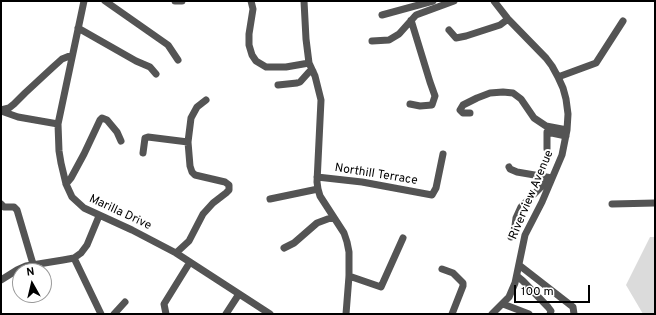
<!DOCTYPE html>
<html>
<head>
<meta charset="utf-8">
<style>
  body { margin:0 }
  #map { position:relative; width:656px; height:315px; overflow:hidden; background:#fff; font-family:Overpass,sans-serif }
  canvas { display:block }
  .frame { position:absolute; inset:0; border:2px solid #000; pointer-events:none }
  .north { position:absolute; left:12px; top:263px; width:40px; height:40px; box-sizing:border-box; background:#fff; border:1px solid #999; border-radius:50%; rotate:352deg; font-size:11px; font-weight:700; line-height:16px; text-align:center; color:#000 }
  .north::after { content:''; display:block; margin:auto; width:14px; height:18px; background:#000; clip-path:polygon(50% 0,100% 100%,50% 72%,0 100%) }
  .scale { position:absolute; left:514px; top:285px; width:76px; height:18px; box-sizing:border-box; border:2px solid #000; border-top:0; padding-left:5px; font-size:12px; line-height:14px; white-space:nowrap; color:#000; -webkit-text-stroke:3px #fff; paint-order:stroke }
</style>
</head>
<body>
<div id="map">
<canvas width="656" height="315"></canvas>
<div class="frame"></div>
<div class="north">N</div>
<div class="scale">100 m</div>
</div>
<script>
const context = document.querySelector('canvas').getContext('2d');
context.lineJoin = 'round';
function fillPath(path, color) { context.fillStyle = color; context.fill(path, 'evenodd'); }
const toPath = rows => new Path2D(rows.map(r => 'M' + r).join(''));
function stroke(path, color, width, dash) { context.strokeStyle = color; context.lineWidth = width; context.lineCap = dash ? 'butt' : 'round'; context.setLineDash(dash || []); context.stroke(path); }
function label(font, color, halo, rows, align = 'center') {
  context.font = font + ' Overpass,sans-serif'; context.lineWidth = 4; context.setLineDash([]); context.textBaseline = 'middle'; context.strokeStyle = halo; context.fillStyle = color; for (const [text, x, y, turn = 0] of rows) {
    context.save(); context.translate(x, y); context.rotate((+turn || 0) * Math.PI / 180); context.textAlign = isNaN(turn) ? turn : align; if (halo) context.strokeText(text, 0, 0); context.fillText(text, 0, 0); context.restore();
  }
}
const green = toPath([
  [650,237,655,237,655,314,643,314,626,285]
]);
const minor = toPath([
  [84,1,58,124,59,151,61,163,66,184,72,197,84,208,132,230,176,253,270,314],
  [105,1,168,45,178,60],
  [175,1,182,1],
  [251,1,253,9,249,34,249,45,252,55,256,61,266,67,286,67,309,63],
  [304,1,306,39,309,63,315,76,321,100,317,182,318,189,320,196,344,233,347,242,349,252,349,276,346,314],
  [382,15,433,1],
  [78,28,136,61,150,67,156,74],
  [449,30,456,38,466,36,500,25,508,19],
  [372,41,389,40,399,34,416,15,454,1],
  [558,77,596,63,623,21],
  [278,85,297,83,300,82,309,72,313,71],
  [410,104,420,106,432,105,435,96,430,82,411,20],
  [1,110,9,108,14,104,25,93,52,68,62,59,72,55],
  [1,111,18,117,58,124],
  [470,113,463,113,460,110,463,105,477,98,490,93,503,92,513,93,521,99,534,118,546,126,567,130],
  [188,142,191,118,197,107,206,100],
  [547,149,547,132,566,136],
  [143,153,145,138,148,137,188,142,190,166,192,172,195,175,225,182,229,185,229,190,226,193,213,203,203,214,189,241,176,253],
  [509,167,510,169,517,172,552,178],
  [317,177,362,182,432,195,436,188,443,154],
  [66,184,71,178,84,154,100,120,102,118,107,120,117,132,121,141],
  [270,199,318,189],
  [1,204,4,207,14,207,17,210,33,264],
  [612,204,655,203],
  [511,237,515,226,516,218,521,207,545,183,550,183],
  [284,248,294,243,317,223,333,217],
  [74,258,101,314],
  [519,265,573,307,574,314],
  [442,269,453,273,463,283,463,286,452,314],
  [349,276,381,287,403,238],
  [517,276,523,281,548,307,551,311,550,314],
  [1,280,17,270,26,266,63,260,74,258,81,253,87,245,99,216],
  [503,304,529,314],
  [114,314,125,302],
  [166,314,164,304,190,262],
  [226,314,239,294],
  [492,314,509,297,515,283,525,235,542,202,562,155,567,130,568,114,566,99,563,88,558,77,552,66,546,58,508,19,494,1]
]);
const streetNames = [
  ["Northill Terrace",376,175,9],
  ["Riverview Avenue",532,195,-67],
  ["Marilla Drive",120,213,25]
];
fillPath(green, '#dbdbdb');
stroke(minor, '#545454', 7);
label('12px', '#000', '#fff', streetNames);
</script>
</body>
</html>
